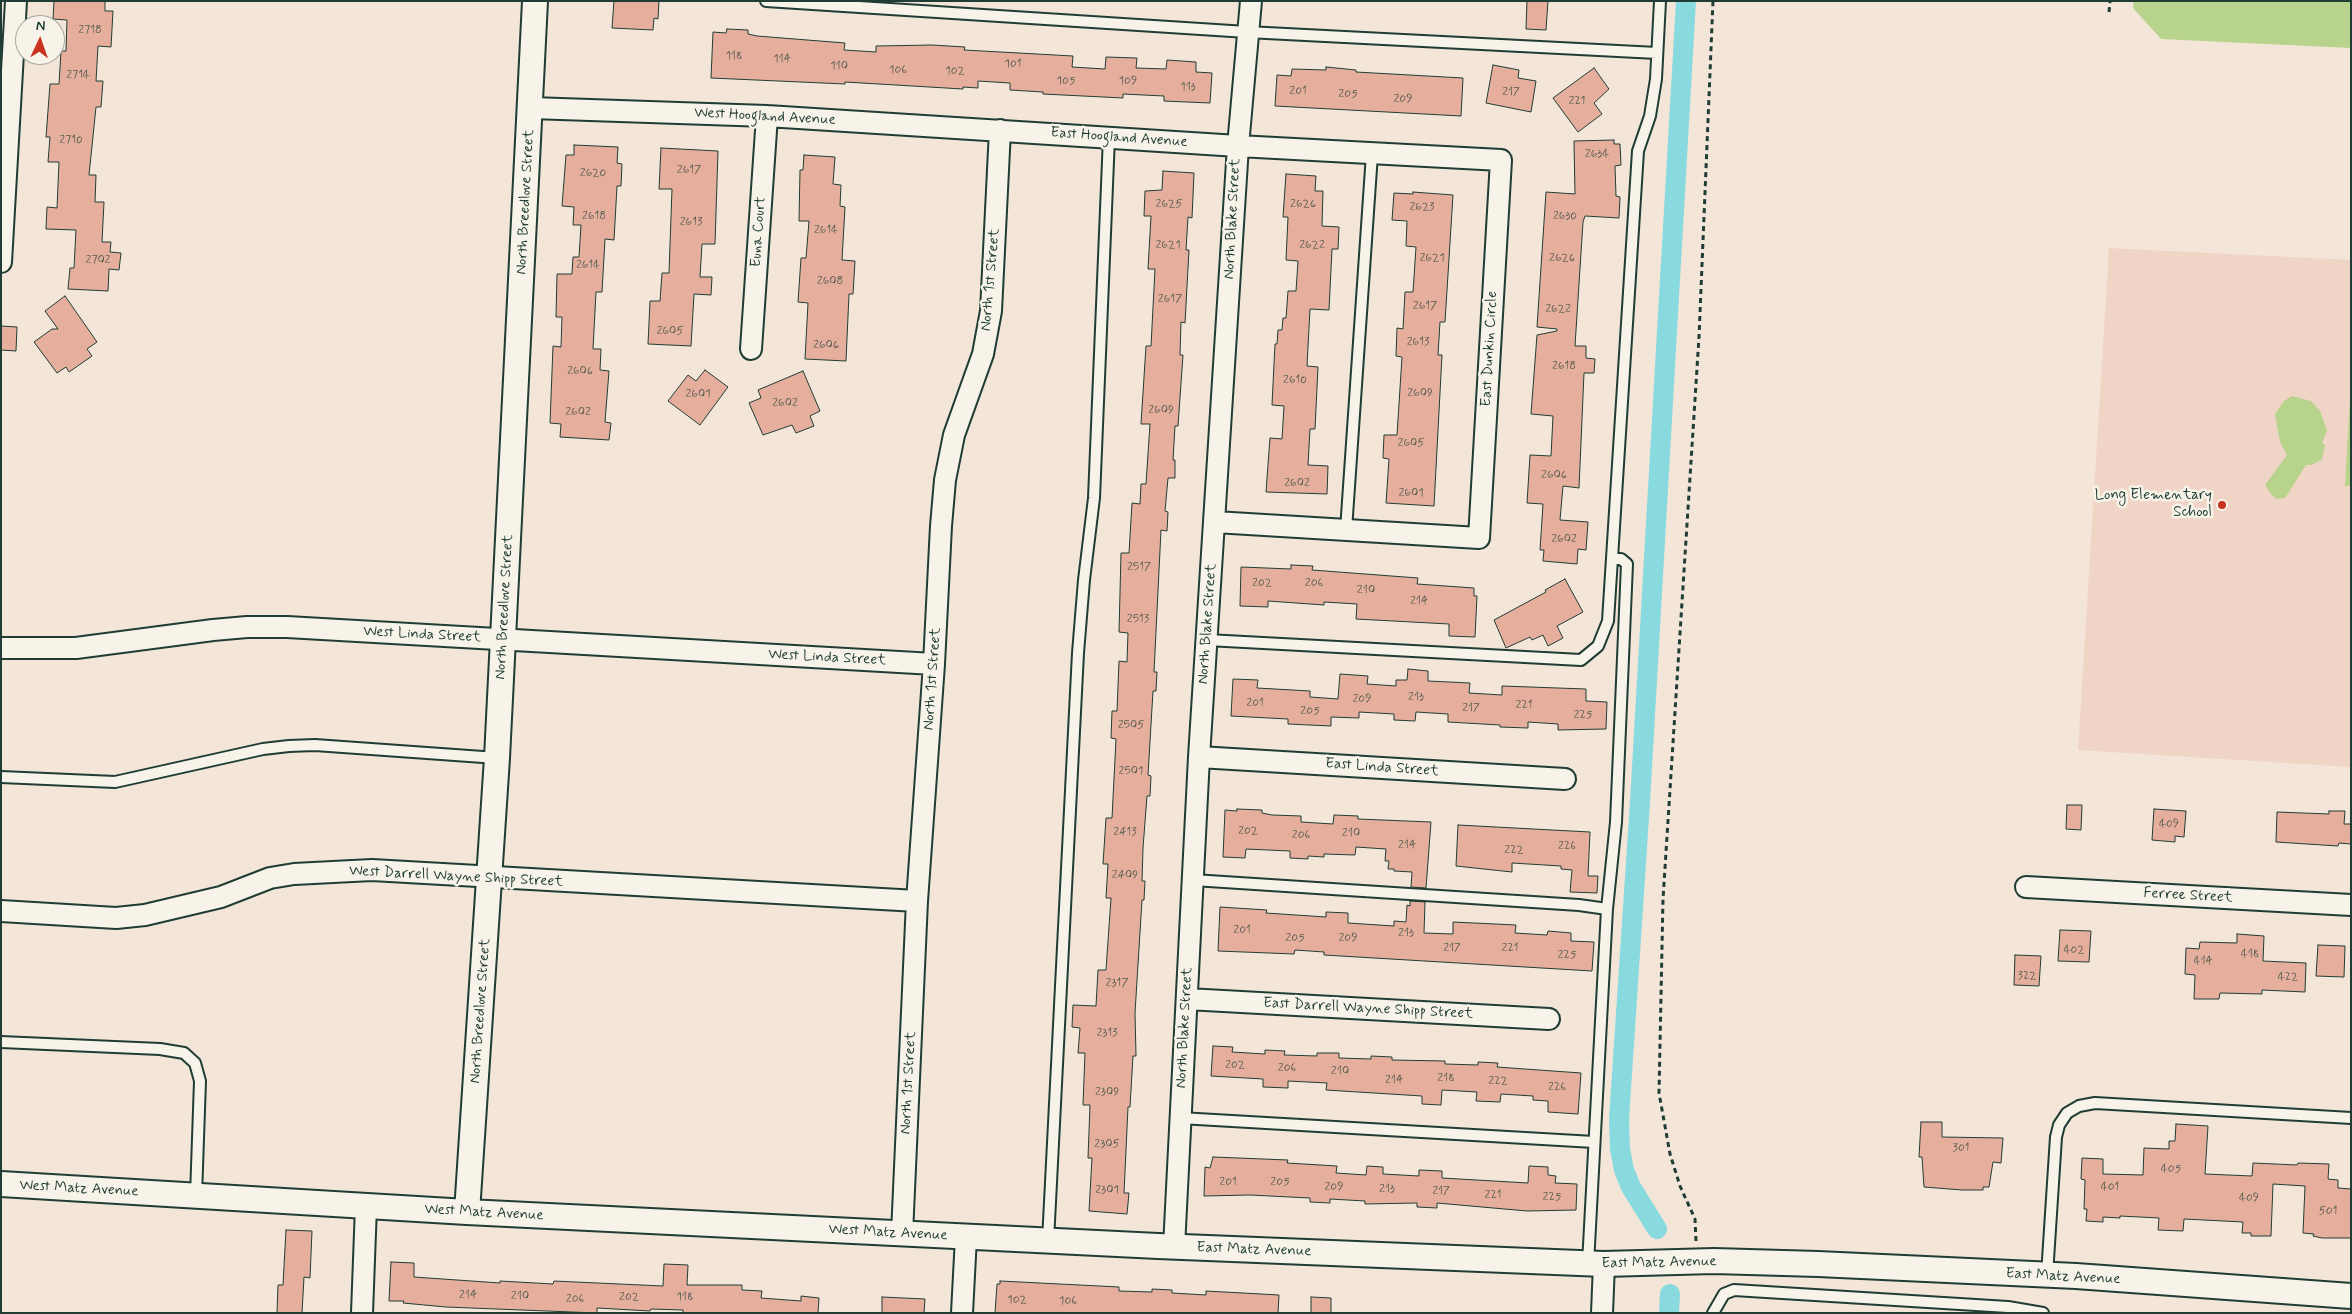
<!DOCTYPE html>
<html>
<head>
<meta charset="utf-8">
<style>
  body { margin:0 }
  #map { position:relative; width:2352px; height:1314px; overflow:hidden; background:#f4e5d9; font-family:Mynerve,sans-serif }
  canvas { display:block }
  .frame { position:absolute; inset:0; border:2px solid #1f3d34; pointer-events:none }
  .north { position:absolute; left:15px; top:15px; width:50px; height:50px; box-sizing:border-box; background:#f7f3e8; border:1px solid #a1aaa0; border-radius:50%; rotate:3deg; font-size:14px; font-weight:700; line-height:20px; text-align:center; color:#1f3d34 }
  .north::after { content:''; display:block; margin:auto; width:18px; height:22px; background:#c8321e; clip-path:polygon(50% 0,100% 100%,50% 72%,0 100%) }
</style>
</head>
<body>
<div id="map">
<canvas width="2352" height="1314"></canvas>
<div class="frame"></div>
<div class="north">N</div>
</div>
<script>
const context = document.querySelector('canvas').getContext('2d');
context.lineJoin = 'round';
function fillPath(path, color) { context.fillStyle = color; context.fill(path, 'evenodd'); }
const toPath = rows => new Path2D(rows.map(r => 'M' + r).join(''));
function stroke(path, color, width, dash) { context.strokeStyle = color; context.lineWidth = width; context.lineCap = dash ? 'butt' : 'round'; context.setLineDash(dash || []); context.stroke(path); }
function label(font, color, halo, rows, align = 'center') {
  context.font = font + ' Mynerve,sans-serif'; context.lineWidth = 5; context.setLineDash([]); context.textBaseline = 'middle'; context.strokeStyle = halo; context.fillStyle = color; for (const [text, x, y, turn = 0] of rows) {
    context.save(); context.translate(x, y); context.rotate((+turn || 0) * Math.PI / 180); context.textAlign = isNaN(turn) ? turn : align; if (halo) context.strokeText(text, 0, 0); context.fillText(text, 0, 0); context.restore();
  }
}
const built = toPath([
  [2109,248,2351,260,2351,767,2078,750]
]);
const green = toPath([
  [2134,1,2351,1,2351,48,2161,39,2133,8],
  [2292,396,2311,401,2320,411,2327,430,2322,443,2325,445,2322,459,2312,465,2306,465,2285,498,2277,499,2271,494,2265,485,2287,455,2280,442,2275,414,2284,401],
  [2350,398,2351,398,2351,486,2345,486]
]);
const canal = toPath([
  [1657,1229,1631,1187,1624,1170,1620,1149,1619,1119,1640,802,1686,1],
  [1669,1313,1670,1294]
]);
const building = toPath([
  [54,1,105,1,105,11,113,11,111,47,98,46,96,81,103,81,101,107,96,107,89,175,96,175,95,202,104,202,102,242,111,242,110,252,121,253,119,270,109,269,108,291,68,289,70,268,74,268,76,230,46,229,47,207,57,208,59,162,48,162,50,137,46,137,50,84,59,84,61,51,66,51,67,20,53,19,54,1],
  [614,1,659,1,658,19,654,18,653,30,612,28,614,1],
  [1527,1,1548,1,1546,30,1526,29,1527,1],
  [727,29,748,30,748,34,757,36,845,43,844,50,876,52,876,46,932,45,965,47,964,50,1073,56,1072,67,1105,69,1106,57,1137,58,1136,68,1166,69,1167,60,1196,62,1196,72,1212,73,1210,103,1164,101,1164,96,1123,94,1123,98,1043,94,1043,92,1010,90,1010,83,978,81,978,88,963,87,963,89,845,82,845,84,711,78,713,32,726,33,727,29],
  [1493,65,1519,70,1518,78,1536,81,1531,112,1486,103,1493,65],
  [1326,67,1356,70,1356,72,1463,78,1461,116,1275,106,1277,75,1291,76,1292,69,1326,70,1326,67],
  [1594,68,1609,89,1594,103,1602,114,1578,132,1553,98,1594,68],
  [1614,140,1614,144,1620,144,1621,165,1615,166,1616,196,1620,197,1619,218,1585,216,1583,222,1575,346,1586,346,1586,358,1595,359,1594,373,1584,373,1579,488,1563,486,1560,520,1588,522,1586,550,1578,549,1577,564,1543,561,1544,550,1540,550,1543,504,1527,503,1530,455,1551,456,1553,416,1531,414,1537,335,1557,331,1557,329,1537,327,1546,192,1575,194,1574,141,1614,140],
  [574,145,618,147,617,163,622,164,621,186,617,186,614,240,605,239,602,292,596,292,593,349,601,349,600,370,609,371,605,422,611,423,609,440,560,437,561,424,550,423,553,346,561,347,562,317,556,317,557,274,572,274,573,257,579,257,581,225,573,225,574,207,562,206,566,155,574,155,574,145],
  [661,148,718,151,715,244,702,244,700,277,712,277,711,295,694,294,691,346,648,344,650,301,660,301,662,273,669,273,672,189,659,189,661,148],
  [804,155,835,157,833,184,841,185,840,206,845,207,842,260,855,261,853,294,849,294,846,361,805,359,808,303,798,302,801,258,806,258,809,221,799,221,800,170,803,170,804,155],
  [1163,171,1194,173,1192,218,1188,217,1186,250,1189,250,1185,323,1181,322,1180,355,1183,355,1178,426,1175,426,1173,460,1175,460,1175,478,1168,478,1165,511,1168,512,1167,531,1161,530,1154,672,1157,672,1156,691,1153,691,1148,775,1151,776,1150,796,1147,796,1143,848,1142,881,1145,881,1144,900,1142,900,1135,1013,1136,1056,1133,1056,1130,1107,1128,1107,1124,1193,1129,1193,1127,1214,1089,1211,1092,1158,1088,1158,1090,1105,1083,1105,1085,1053,1078,1053,1080,1028,1072,1027,1073,1005,1096,1006,1098,970,1106,970,1111,898,1106,898,1108,864,1103,864,1106,818,1112,818,1116,739,1111,738,1112,711,1117,711,1119,661,1127,662,1128,633,1119,632,1121,553,1129,553,1132,503,1140,504,1141,484,1146,484,1150,424,1141,424,1146,346,1151,346,1155,269,1148,269,1151,216,1144,216,1145,191,1162,190,1163,171],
  [1286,174,1316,176,1315,191,1323,191,1322,226,1339,227,1338,249,1332,249,1329,310,1310,309,1307,366,1318,367,1315,429,1310,429,1308,465,1328,466,1327,494,1266,492,1270,438,1282,439,1284,406,1272,405,1275,344,1277,344,1278,330,1282,330,1283,318,1286,318,1288,291,1296,291,1298,261,1286,260,1288,217,1283,217,1286,174],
  [1413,192,1453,195,1445,322,1440,322,1438,355,1442,355,1434,506,1386,503,1389,459,1383,458,1384,435,1397,435,1402,357,1396,356,1397,328,1403,329,1405,292,1413,292,1416,247,1406,246,1407,221,1392,220,1394,193,1413,194,1413,192],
  [65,296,97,342,87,349,92,356,69,372,66,367,57,373,34,342,52,329,58,329,45,311,65,296],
  [1,326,17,327,16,351,1,350,1,326],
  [705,370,728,387,700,425,668,401,688,375,696,381,705,370],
  [803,371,820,411,810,416,814,426,796,433,792,425,763,435,749,403,761,398,758,390,803,371],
  [1291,565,1313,566,1312,570,1418,578,1417,584,1474,588,1474,596,1477,596,1475,637,1449,636,1449,624,1356,619,1357,604,1324,602,1324,605,1268,601,1268,607,1240,606,1241,567,1291,569,1291,565],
  [1565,579,1583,612,1557,626,1563,638,1548,646,1543,635,1532,640,1530,637,1506,648,1494,620,1546,592,1545,590,1565,579],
  [1408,669,1428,671,1428,681,1470,683,1469,693,1502,695,1502,686,1586,689,1586,701,1607,702,1606,729,1558,730,1558,724,1528,722,1528,728,1500,727,1500,725,1448,722,1448,714,1416,712,1415,721,1394,720,1394,714,1359,712,1359,718,1331,717,1331,726,1288,724,1288,719,1231,716,1233,679,1258,680,1257,688,1310,691,1310,697,1338,699,1340,674,1368,676,1367,684,1396,686,1396,680,1407,680,1408,669],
  [2067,805,2082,805,2081,830,2066,829,2067,805],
  [1237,809,1262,810,1262,813,1272,815,1301,816,1301,822,1333,824,1334,815,1358,816,1358,819,1431,822,1426,888,1411,887,1412,872,1394,871,1394,869,1388,869,1389,861,1385,861,1386,849,1356,847,1355,855,1324,854,1324,857,1308,856,1308,859,1290,858,1290,851,1246,849,1245,858,1223,857,1225,810,1237,811,1237,809],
  [2154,809,2186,811,2184,837,2175,836,2175,842,2152,840,2154,809],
  [2329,811,2345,811,2344,824,2351,824,2351,844,2339,843,2338,846,2276,842,2277,812,2329,814,2329,811],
  [1458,825,1590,832,1588,876,1598,876,1597,893,1570,892,1572,870,1561,869,1561,866,1512,863,1512,872,1456,866,1458,825],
  [1410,901,1425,902,1424,933,1453,934,1453,922,1516,925,1515,933,1547,935,1548,931,1571,933,1571,941,1594,942,1592,971,1324,955,1324,952,1295,950,1294,954,1218,951,1220,907,1267,910,1266,913,1326,917,1326,912,1348,913,1348,923,1394,926,1394,921,1406,922,1407,905,1410,906,1410,901],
  [2060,930,2091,931,2089,962,2058,961,2060,930],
  [2237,934,2264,936,2263,961,2306,963,2305,992,2262,990,2262,994,2220,993,2219,999,2194,999,2195,975,2185,974,2186,948,2199,949,2200,942,2237,943,2237,934],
  [2318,945,2345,946,2344,977,2316,976,2318,945],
  [2015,955,2041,956,2039,986,2014,985,2015,955],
  [1213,1046,1233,1047,1232,1052,1265,1054,1265,1050,1285,1051,1284,1055,1317,1056,1317,1053,1339,1053,1339,1058,1371,1059,1371,1056,1392,1057,1392,1060,1445,1061,1445,1064,1478,1065,1478,1062,1498,1063,1497,1067,1581,1073,1578,1114,1548,1112,1548,1101,1533,1100,1533,1096,1501,1094,1500,1102,1476,1101,1477,1092,1442,1090,1441,1105,1422,1104,1422,1096,1326,1090,1327,1083,1288,1081,1288,1088,1263,1087,1263,1079,1211,1076,1213,1046],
  [1921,1122,1942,1122,1942,1137,2003,1138,2001,1163,1993,1162,1989,1187,1983,1187,1983,1190,1962,1190,1924,1187,1922,1157,1919,1157,1921,1122],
  [2176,1124,2208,1126,2205,1174,2252,1176,2253,1163,2297,1165,2298,1163,2329,1164,2328,1179,2338,1180,2338,1188,2351,1189,2351,1238,2322,1238,2313,1236,2314,1234,2303,1233,2305,1186,2273,1184,2271,1236,2251,1236,2251,1233,2242,1233,2243,1222,2184,1219,2183,1231,2158,1230,2159,1218,2120,1216,2120,1218,2103,1217,2103,1222,2086,1221,2087,1209,2084,1209,2085,1180,2081,1179,2082,1158,2103,1159,2103,1174,2143,1175,2144,1148,2169,1149,2169,1141,2175,1141,2176,1124],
  [1213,1157,1288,1160,1287,1163,1337,1166,1336,1173,1366,1175,1367,1166,1383,1167,1383,1174,1419,1176,1419,1170,1442,1171,1442,1178,1528,1183,1529,1166,1548,1167,1548,1175,1556,1176,1555,1183,1577,1184,1576,1210,1527,1211,1437,1203,1437,1208,1417,1207,1417,1203,1365,1204,1365,1201,1330,1199,1330,1203,1310,1202,1310,1198,1250,1195,1204,1196,1205,1167,1210,1168,1213,1157],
  [286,1230,312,1231,310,1278,304,1277,302,1313,277,1313,278,1285,283,1285,286,1230],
  [391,1262,414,1263,414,1277,500,1283,500,1281,553,1284,554,1281,663,1286,664,1264,688,1265,687,1285,742,1285,742,1290,762,1291,761,1298,801,1301,801,1296,819,1298,818,1313,683,1313,683,1310,651,1309,650,1311,597,1308,597,1313,446,1307,403,1303,404,1301,389,1301,391,1262],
  [1000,1281,1119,1287,1119,1291,1152,1292,1152,1289,1172,1290,1172,1293,1206,1295,1206,1291,1279,1295,1278,1313,995,1313,997,1284,1000,1284,1000,1281],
  [882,1297,925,1299,924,1313,882,1313,882,1297],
  [1311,1297,1331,1298,1331,1313,1311,1313,1311,1297]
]);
const path = toPath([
  [2109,12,2110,1],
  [1696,1241,1695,1219,1680,1186,1670,1154,1659,1093,1663,899,1699,337,1713,1]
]);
const service = toPath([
  [766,1,1247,32,1657,53],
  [1346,530,1372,154],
  [1207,640,1581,660,1598,646,1608,621,1638,151,1650,116,1656,79,1660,1],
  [1,777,115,782,263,749,289,746,315,745,497,758],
  [1193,880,1579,905,1607,909],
  [1,1042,160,1049,184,1053,195,1063,200,1081,196,1196],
  [1180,1118,1594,1142],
  [1048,1241,1078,653,1084,580,1094,498,1109,137],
  [1588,1264,1607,909,1616,822,1627,564,1621,559,1612,559],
  [2047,1275,2056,1137,2059,1125,2067,1113,2079,1106,2095,1103,2351,1118],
  [1713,1313,1724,1294,1734,1290,2008,1307,2043,1313]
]);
const minor = toPath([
  [531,108,767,116,1238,146,1501,160,1479,538,1215,522],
  [1,262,16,1],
  [751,349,767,116],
  [1,648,76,648,213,630,247,627,287,627,934,664],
  [1199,757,1565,779],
  [2026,887,2351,905],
  [1,911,116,918,145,915,221,897,270,878,294,874,372,870,917,901],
  [1187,999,1549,1019],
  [902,1234,917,901,934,664,941,526,945,480,954,435,983,354,991,311,1000,130],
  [1174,1247,1199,757,1238,146,1251,1],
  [362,1313,366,1206],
  [962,1313,966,1237],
  [1602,1313,1604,1264]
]);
const tertiary = toPath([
  [1,1184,467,1212,1158,1246,1604,1264,1714,1261,1818,1264,2076,1276,2351,1296],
  [467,1212,497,758,535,1]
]);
const markers = [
  [2222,505,5,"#c8321e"]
];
const numberNames = [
  ["2718",90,30],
  ["118",734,56],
  ["114",782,59],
  ["101",1013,64],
  ["110",839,66],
  ["106",898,70],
  ["102",955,71],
  ["2714",78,75],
  ["105",1066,81],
  ["109",1128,81],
  ["113",1188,87],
  ["201",1298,91],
  ["217",1511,92],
  ["205",1348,94],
  ["209",1403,99],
  ["221",1577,101],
  ["2710",71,140],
  ["2634",1597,154],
  ["2617",689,170],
  ["2620",593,173],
  ["2625",1169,204],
  ["2626",1303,204],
  ["2623",1422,207],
  ["2618",594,216],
  ["2630",1565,216],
  ["2613",691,222],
  ["2614",826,230],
  ["2621",1168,245],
  ["2622",1312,245],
  ["2621",1432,258],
  ["2626",1562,258],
  ["2702",98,260],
  ["2614",588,265],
  ["2608",830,281],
  ["2617",1170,299],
  ["2617",1425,306],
  ["2622",1558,309],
  ["2605",670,331],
  ["2613",1418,342],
  ["2606",826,345],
  ["2618",1564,366],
  ["2606",580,371],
  ["2610",1295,380],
  ["2609",1420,393],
  ["2601",698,394],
  ["2602",785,403],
  ["2609",1161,410],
  ["2602",578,412],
  ["2605",1411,443],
  ["2606",1554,475],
  ["2602",1297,483],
  ["2601",1411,493],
  ["2602",1564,539],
  ["2517",1139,567],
  ["202",1262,583],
  ["206",1314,583],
  ["210",1366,590],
  ["214",1419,601],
  ["2513",1138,619],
  ["213",1416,697],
  ["209",1362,699],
  ["201",1255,703],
  ["221",1524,705],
  ["217",1471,708],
  ["205",1310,711],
  ["225",1583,715],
  ["2505",1131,725],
  ["2501",1131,771],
  ["409",2169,824],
  ["202",1248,831],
  ["2413",1125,832],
  ["210",1351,833],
  ["206",1301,835],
  ["214",1407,845],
  ["226",1567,846],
  ["222",1514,850],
  ["2409",1125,875],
  ["201",1242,930],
  ["213",1406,933],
  ["205",1295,938],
  ["209",1348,938],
  ["217",1452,948],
  ["221",1510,948],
  ["402",2074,950],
  ["418",2250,954],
  ["225",1567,955],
  ["414",2203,961],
  ["322",2027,976],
  ["422",2288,977],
  ["2317",1117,983],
  ["2313",1107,1033],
  ["202",1235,1065],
  ["206",1287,1068],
  ["210",1340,1071],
  ["218",1446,1078],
  ["214",1394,1080],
  ["222",1498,1081],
  ["226",1557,1087],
  ["2309",1107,1092],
  ["2305",1107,1144],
  ["301",1961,1148],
  ["405",2171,1169],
  ["201",1228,1182],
  ["205",1280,1182],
  ["209",1334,1187],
  ["401",2110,1187],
  ["213",1387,1189],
  ["2301",1107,1190],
  ["217",1441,1191],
  ["221",1493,1195],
  ["225",1552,1197],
  ["409",2249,1198],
  ["501",2328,1211],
  ["214",468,1295],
  ["210",520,1296],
  ["202",629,1297],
  ["118",685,1297],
  ["206",575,1299],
  ["102",1017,1300],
  ["106",1068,1301]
];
const streetNames = [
  ["West Hoogland Avenue",765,117,3],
  ["East Hoogland Avenue",1119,138,4],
  ["North Breedlove Street",526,202,-87],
  ["North Blake Street",1233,219,-87],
  ["Euna Court",759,232,-86],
  ["North 1st Street",991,280,-85],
  ["East Dunkin Circle",1490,349,-87],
  ["North Breedlove Street",505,607,-87],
  ["North Blake Street",1208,624,-86],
  ["West Linda Street",422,635,3],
  ["West Linda Street",827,658,3],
  ["North 1st Street",933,679,-86],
  ["East Linda Street",1382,768,4],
  ["West Darrell Wayne Shipp Street",456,877,3],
  ["Ferree Street",2188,896,3],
  ["East Darrell Wayne Shipp Street",1368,1009,3],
  ["North Breedlove Street",481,1011,-86],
  ["North Blake Street",1185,1028,-87],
  ["North 1st Street",909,1083,-87],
  ["West Matz Avenue",79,1189,3],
  ["West Matz Avenue",484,1213,3],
  ["West Matz Avenue",888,1233,3],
  ["East Matz Avenue",1254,1250,2],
  ["East Matz Avenue",1659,1263,-1],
  ["East Matz Avenue",2063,1277,3]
];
const poiNames = [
  ["Long Elementary",2212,496],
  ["School",2212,513]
];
fillPath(built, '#f0d5c7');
fillPath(green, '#b8d38b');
stroke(canal, '#88dadf', 20);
fillPath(building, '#e6af9d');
stroke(building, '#1f3d34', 1);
stroke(service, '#1f3d34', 14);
stroke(minor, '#1f3d34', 24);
stroke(tertiary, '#1f3d34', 28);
stroke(path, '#1f3d34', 3, [5, 4]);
stroke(service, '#f7f3e8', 10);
stroke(minor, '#f7f3e8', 20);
stroke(tertiary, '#f7f3e8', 24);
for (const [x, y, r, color] of markers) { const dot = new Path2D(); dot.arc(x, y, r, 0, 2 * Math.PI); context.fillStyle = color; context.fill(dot); stroke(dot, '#f7f3e8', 2); }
label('12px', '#515a4e', null, numberNames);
label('15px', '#1f3d34', '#f7f3e8', streetNames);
label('15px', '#1f3d34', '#f7f3e8', poiNames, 'right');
</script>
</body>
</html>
